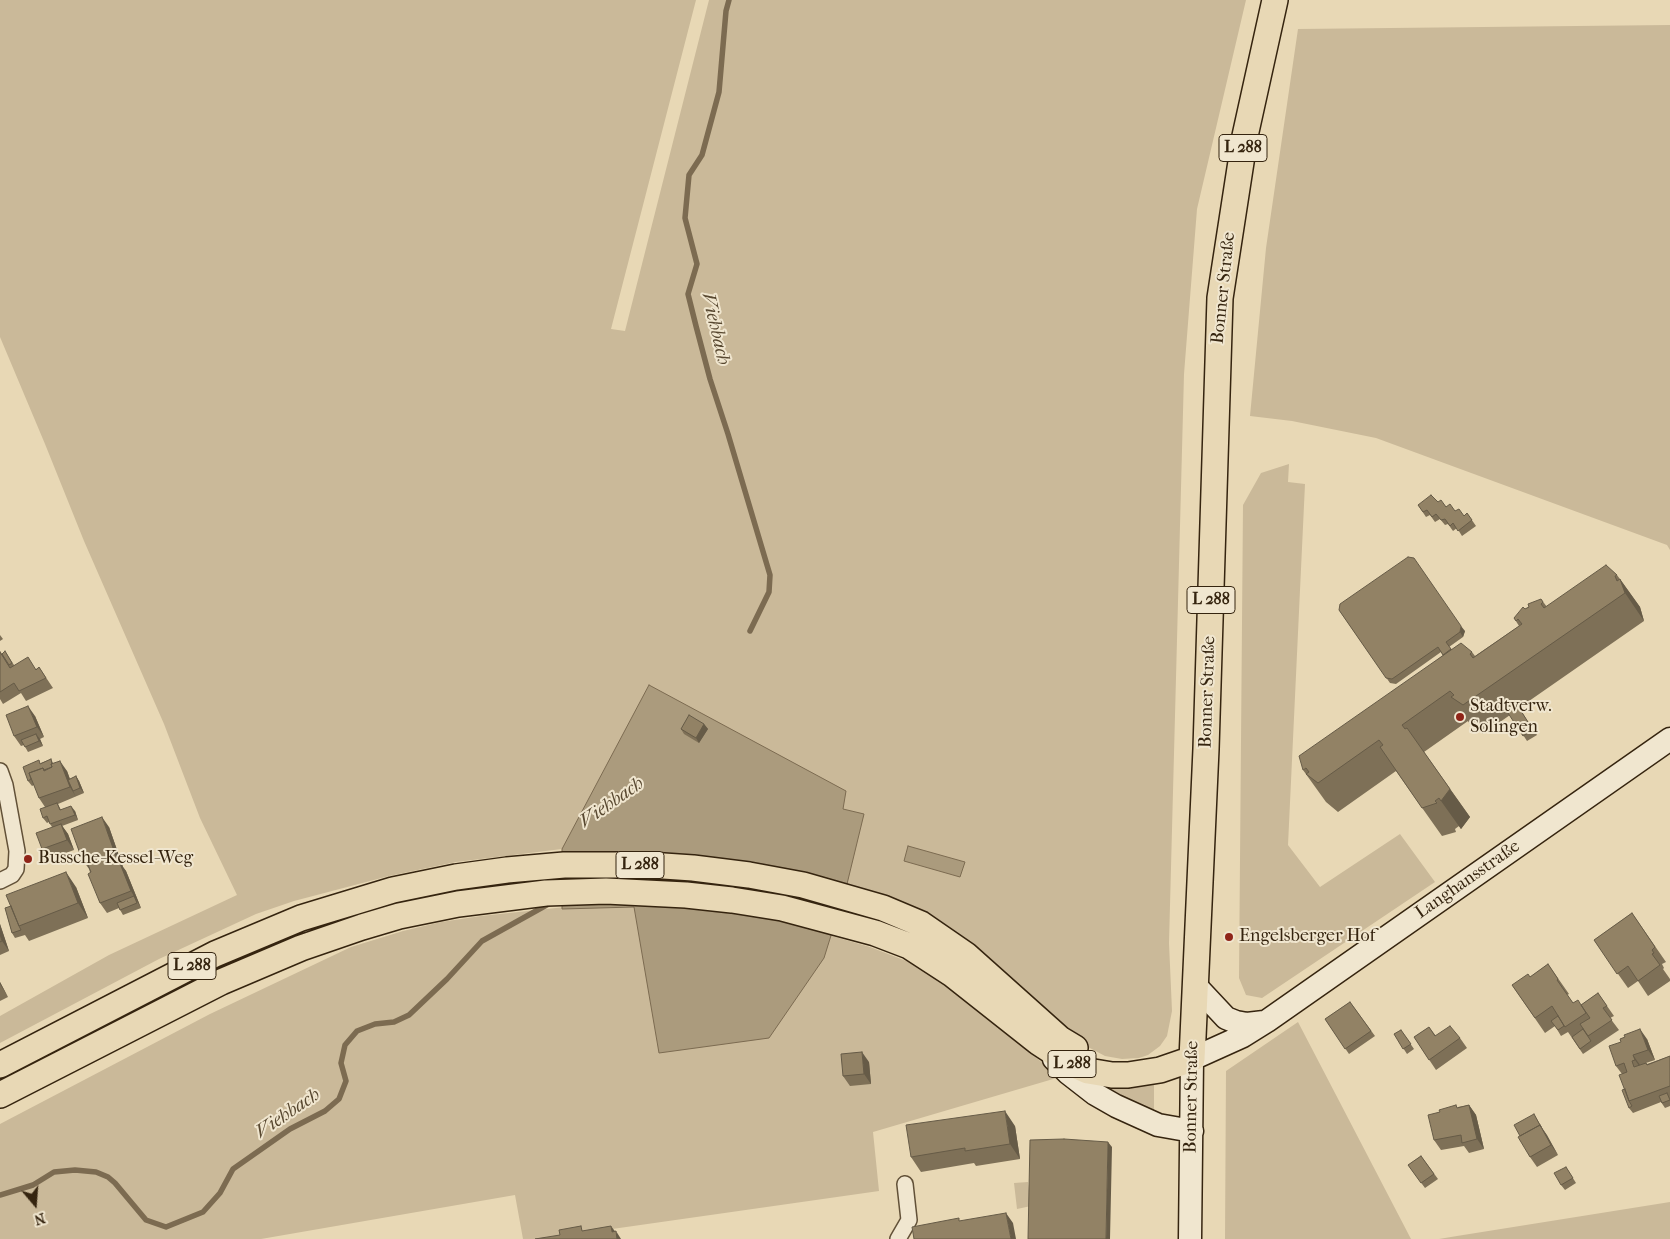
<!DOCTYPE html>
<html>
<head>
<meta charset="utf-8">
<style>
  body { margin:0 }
  #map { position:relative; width:1670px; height:1239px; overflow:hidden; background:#e8d8b5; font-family:"IM FELL French Canon",serif }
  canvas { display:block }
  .north { position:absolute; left:10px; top:1179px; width:50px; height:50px; -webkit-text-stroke:4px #f0e6cf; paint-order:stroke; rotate:162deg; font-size:14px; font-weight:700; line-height:20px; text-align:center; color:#35240f }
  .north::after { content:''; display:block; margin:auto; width:18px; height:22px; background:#35240f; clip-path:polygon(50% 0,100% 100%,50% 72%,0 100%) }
</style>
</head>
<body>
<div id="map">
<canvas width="1670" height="1239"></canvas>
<div class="north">N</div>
</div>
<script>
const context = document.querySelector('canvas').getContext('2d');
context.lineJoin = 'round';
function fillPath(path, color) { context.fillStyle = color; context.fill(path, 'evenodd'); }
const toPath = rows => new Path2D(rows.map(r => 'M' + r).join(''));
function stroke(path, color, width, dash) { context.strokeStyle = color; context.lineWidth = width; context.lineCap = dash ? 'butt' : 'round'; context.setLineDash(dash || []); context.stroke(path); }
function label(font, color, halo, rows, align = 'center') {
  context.font = font + ' "IM FELL French Canon",serif'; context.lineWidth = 4; context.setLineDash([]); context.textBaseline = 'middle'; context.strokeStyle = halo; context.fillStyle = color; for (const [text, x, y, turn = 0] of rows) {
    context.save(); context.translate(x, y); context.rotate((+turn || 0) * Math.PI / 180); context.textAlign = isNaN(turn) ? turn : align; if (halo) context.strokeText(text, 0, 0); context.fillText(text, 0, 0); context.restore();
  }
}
const green = toPath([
  [0,0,696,0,611,329,625,331,709,0,1246,0,1197,209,1184,374,1169,943,1172,1011,1167,1036,1160,1046,1148,1055,1139,1058,1122,1059,1105,1056,1088,1047,889,900,847,884,562,849,456,862,389,876,294,901,256,914,159,959,0,1043,0,1016,109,955,237,895,200,818,164,724,84,541,45,444,0,337],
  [1670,25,1670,550,1667,545,1376,438,1292,421,1250,416,1266,248,1298,29],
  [1289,464,1288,482,1305,484,1288,845,1320,887,1400,834,1435,882,1262,998,1246,995,1239,978,1243,505,1261,473],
  [584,905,634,906,832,936,870,947,909,962,947,986,986,1017,1060,1077,873,1132,879,1191,542,1239,523,1239,515,1195,261,1239,0,1239,0,1124,210,1014,351,947,403,931,441,922,481,916],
  [1298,1022,1411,1239,1225,1239,1226,1071],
  [1095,1084,1154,1085,1154,1113],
  [1028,1182,1031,1206,1017,1209,1014,1183],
  [1670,1202,1670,1239,1439,1239,1457,1236]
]);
const water = toPath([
  [649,685,846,791,843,809,864,814,847,884,824,958,769,1038,659,1053,634,907,562,909,562,849,649,685],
  [908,846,965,862,960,877,904,861,908,846]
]);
const stream = toPath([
  [729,0,726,11,719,92,702,155,689,175,685,218,697,264,688,294,696,326,710,379,728,434,770,575,769,592,750,631],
  [0,1195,33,1185,54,1172,75,1170,96,1172,108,1177,115,1183,146,1220,166,1227,203,1212,220,1193,233,1169,290,1129,325,1111,339,1099,346,1081,341,1063,345,1045,357,1031,375,1024,394,1022,409,1015,447,979,482,941,552,902]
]);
const street = toPath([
  [0,771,5,785,17,851,16,869,12,875,0,881],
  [898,1239,909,1220,905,1184]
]);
const secondary = toPath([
  [1196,986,1226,1018,1236,1022,1247,1024,1264,1022],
  [1054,1059,1068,1073,1095,1094,1116,1106,1158,1125,1192,1131],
  [1190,1239,1192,1059,1243,1036,1267,1021,1670,739]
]);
const primary = toPath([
  [0,1065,215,954,301,918,393,890,456,877,507,870,564,865,649,865,693,868,749,875,803,885,883,908,921,924,966,955,1060,1039,1075,1048],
  [0,1095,221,982,301,948,362,927,399,916,458,904,546,893,606,891,686,895,732,900,782,908,875,933,909,946,952,974,1038,1042,1070,1063,1088,1071,1112,1075,1128,1075,1160,1070,1192,1059,1206,749,1220,298,1245,136,1275,0]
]);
const wall = toPath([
  [1438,502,1464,516,1467,513,1476,526,1462,536,1457,528,1453,531,1448,524,1445,525,1440,519,1435,522,1430,515,1426,517,1418,505],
  [1617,575,1640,607,1644,621,1519,708,1537,735,1527,741,1510,715,1483,734,1471,726,1468,721,1424,752,1470,817,1461,829,1459,826,1455,829,1456,832,1442,836,1396,771,1338,812,1326,802,1303,770,1443,655,1441,652,1396,684,1390,683,1339,610,1465,631,1463,637,1449,647,1451,649,1472,652,1475,656,1519,626,1514,618,1525,609,1541,599,1547,607],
  [0,635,3,639,0,641],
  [0,651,2,654,5,651,14,665,36,669,39,667,53,688,26,701,21,693,3,704,0,699],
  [35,716,44,737,40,739,43,746,28,752,24,745,21,746,14,736],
  [704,724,708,729,699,743,684,734,681,729],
  [51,759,53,763,67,771,70,779,76,776,79,781,84,793,58,804,61,810,75,811,78,820,62,826,68,834,74,850,49,859,42,849,52,827,49,822,47,823,43,818,45,807,39,798,34,785,32,786,28,781,41,763],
  [109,827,123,867,126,871,141,908,123,915,119,908,107,913,100,903,89,869,82,859],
  [76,887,88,918,29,941,25,935,15,938,12,933,5,908],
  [1632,913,1666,962,1662,964,1664,968,1663,969,1670,979,1670,981,1648,996,1638,981,1628,988,1594,940],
  [0,924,9,951,0,955],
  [1548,964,1569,994,1567,995,1573,1003,1581,1005,1598,993,1614,1016,1610,1018,1619,1030,1583,1054,1568,1032,1561,1036,1555,1026,1545,1033,1512,985,1530,977],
  [0,982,8,997,0,1001],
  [1350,1002,1375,1036,1349,1054,1325,1019],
  [1429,1027,1436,1036,1460,1038,1467,1048,1436,1070,1414,1037],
  [1401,1030,1414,1049,1407,1054,1394,1034],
  [1647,1039,1655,1060,1646,1063,1647,1064,1670,1056,1670,1106,1665,1108,1661,1102,1633,1113,1629,1108,1622,1074,1616,1066],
  [869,1062,871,1084,850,1086,843,1076],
  [1469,1105,1476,1115,1484,1149,1469,1153,1464,1146,1441,1150,1434,1140,1458,1107],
  [1534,1114,1558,1155,1537,1167,1530,1157,1520,1136],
  [1015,1126,1020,1159,976,1166,974,1163,921,1172,911,1157],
  [1421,1156,1438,1179,1425,1188,1408,1165],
  [1566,1167,1576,1183,1565,1190,1561,1185]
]);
const shadedWall = toPath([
  [1620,579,1640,607,1644,621,1625,593],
  [1461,626,1465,631,1463,637,1460,632],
  [28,706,35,716,44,737,37,727],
  [704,724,708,729,699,743,696,738],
  [36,734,40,739,43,746,39,741],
  [60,761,67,771,74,791,73,791,76,797,70,787],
  [76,776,79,781,84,793,80,788],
  [1450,789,1470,817,1461,829,1441,801],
  [71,806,75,811,78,820,75,815],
  [102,817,109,827,123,867,126,871,141,908,131,891,118,862],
  [61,824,68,834,74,850,67,840],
  [66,872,76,887,88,918,78,903],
  [0,924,9,951,2,941,0,934],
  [0,982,8,997,0,984],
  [1640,1029,1647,1039,1655,1060,1648,1050],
  [862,1052,869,1062,871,1084,864,1074],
  [1633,1055,1640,1065,1642,1070,1635,1060],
  [1469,1105,1476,1115,1484,1149,1477,1139],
  [1005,1111,1015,1126,1020,1159,1010,1144],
  [1540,1125,1547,1135,1558,1155,1551,1145],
  [1108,1142,1112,1147,1110,1239,1106,1239],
  [1006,1213,1013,1223,1016,1239,1011,1239],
  [611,1226,617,1234,616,1231,621,1239,617,1239,612,1232]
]);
const building = toPath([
  [1431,495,1438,502,1441,500,1446,507,1450,504,1455,511,1459,509,1464,516,1467,513,1472,520,1458,531,1453,523,1450,526,1445,519,1441,520,1436,514,1432,517,1427,510,1423,512,1418,505,1431,495],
  [1408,557,1414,558,1461,626,1460,632,1446,642,1451,649,1443,655,1438,647,1392,679,1386,678,1339,610,1340,604,1408,557],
  [1606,565,1617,575,1615,576,1617,581,1620,579,1625,593,1463,705,1451,697,1454,695,1450,691,1402,725,1405,729,1407,728,1450,789,1441,801,1439,798,1435,801,1437,803,1422,808,1380,747,1383,745,1379,740,1318,783,1306,774,1309,772,1306,768,1303,770,1299,756,1461,643,1472,652,1470,654,1473,658,1522,624,1518,619,1516,621,1514,618,1523,607,1525,609,1529,607,1528,604,1541,599,1543,602,1541,604,1544,608,1606,565],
  [5,651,12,663,9,665,2,654,5,651],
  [0,652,10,668,28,657,36,670,39,667,46,678,19,691,14,683,0,692,0,652],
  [1516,703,1533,730,1523,736,1506,710,1516,703],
  [28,706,37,727,14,736,6,715,28,706],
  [689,715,704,724,696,738,681,729,689,715],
  [36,734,39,741,25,747,21,740,36,734],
  [51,759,52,764,51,764,52,767,44,770,43,768,29,773,31,779,28,781,23,767,39,760,40,764,51,759],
  [60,761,70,787,39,798,29,773,43,768,44,771,52,767,51,764,60,761],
  [76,776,80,788,73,791,68,780,76,776],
  [57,803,60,810,71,806,75,815,50,824,47,816,43,818,40,809,57,803],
  [102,817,118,862,119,861,131,891,100,903,88,874,91,872,85,858,82,859,71,829,102,817],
  [61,824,67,840,42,849,36,833,61,824],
  [66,872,78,903,19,926,6,895,66,872],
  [134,896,137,903,120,910,117,903,134,896],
  [11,906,19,926,21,930,12,933,5,908,11,906],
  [1632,913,1655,947,1652,950,1654,953,1652,954,1660,965,1638,981,1628,966,1617,974,1594,940,1632,913],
  [0,934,2,941,0,942,0,934],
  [1548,964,1558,979,1557,980,1573,1003,1578,1000,1586,1013,1565,1027,1552,1006,1535,1018,1512,985,1528,974,1530,977,1548,964],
  [1598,993,1607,1006,1603,1008,1612,1020,1588,1036,1580,1024,1590,1018,1581,1005,1598,993],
  [1350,1002,1371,1031,1345,1049,1325,1019,1350,1002],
  [1558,1016,1564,1026,1558,1030,1551,1021,1558,1016],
  [1450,1026,1460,1038,1429,1060,1414,1037,1429,1027,1435,1036,1450,1026],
  [1583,1029,1591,1041,1580,1049,1572,1037,1583,1029],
  [1640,1029,1648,1050,1633,1055,1635,1060,1632,1061,1634,1067,1646,1063,1647,1065,1670,1056,1670,1086,1629,1101,1619,1075,1627,1072,1624,1063,1616,1066,1609,1046,1621,1042,1620,1039,1625,1037,1624,1035,1640,1029],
  [1401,1030,1411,1044,1403,1049,1394,1034,1401,1030],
  [862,1052,864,1074,843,1076,841,1054,862,1052],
  [1625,1089,1629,1101,1632,1106,1629,1108,1622,1090,1625,1089],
  [1667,1093,1670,1100,1662,1103,1659,1096,1667,1093],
  [1456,1105,1457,1108,1469,1105,1477,1139,1462,1143,1461,1135,1434,1140,1428,1115,1440,1112,1439,1110,1456,1105],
  [1005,1111,1010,1144,965,1151,965,1148,911,1157,906,1125,1005,1111],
  [1534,1114,1541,1127,1540,1125,1520,1136,1514,1125,1534,1114],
  [1540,1125,1551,1145,1530,1157,1518,1137,1540,1125],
  [1064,1139,1108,1142,1106,1239,1028,1239,1030,1140,1064,1139],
  [1421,1156,1434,1174,1421,1183,1408,1165,1421,1156],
  [1566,1167,1573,1178,1561,1185,1554,1173,1566,1167],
  [1006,1213,1011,1239,914,1239,912,1227,959,1218,959,1221,1006,1213],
  [581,1226,582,1231,611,1226,612,1232,616,1231,617,1239,535,1239,560,1235,559,1230,581,1226]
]);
const markers = [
  [1460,717,5,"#8f2418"],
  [28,859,5,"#8f2418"],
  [1229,937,5,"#8f2418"]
];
const shields = [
  [1243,148,48],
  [1211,600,48],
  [640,865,48],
  [192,966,48],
  [1072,1064,48]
];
const shieldNames = [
  ["L 288",1243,148],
  ["L 288",1211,600],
  ["L 288",640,865],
  ["L 288",192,966],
  ["L 288",1072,1064]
];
const streetNames = [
  ["Bonner Straße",1224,288,-84],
  ["Bonner Straße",1208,692,-88],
  ["Langhansstraße",1468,880,-35],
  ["Bonner Straße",1192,1097,-89]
];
const poiNames = [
  ["Stadtverw.",1470,707],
  ["Solingen",1470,728],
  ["Bussche-Kessel-Weg",38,859],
  ["Engelsberger Hof",1239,937]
];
const waterNames = [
  ["Viehbach",715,329,77],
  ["Viehbach",612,803,-35],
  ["Viehbach",288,1114,-34]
];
fillPath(green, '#cab999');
fillPath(water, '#ab9b7d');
stroke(water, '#7c6b51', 1);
stroke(stream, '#7c6b51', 5.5);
stroke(street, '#625138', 18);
stroke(secondary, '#35240f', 25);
stroke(primary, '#35240f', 28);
stroke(street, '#f0e6cf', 15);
stroke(secondary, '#f0e6cf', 22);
stroke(primary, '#e8d8b5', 25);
fillPath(wall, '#7e7057');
fillPath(shadedWall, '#665b47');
fillPath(building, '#928265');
stroke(building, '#665b47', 1);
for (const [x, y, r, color] of markers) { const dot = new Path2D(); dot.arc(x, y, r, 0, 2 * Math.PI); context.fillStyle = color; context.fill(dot); stroke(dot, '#f0e6cf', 2); }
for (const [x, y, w] of shields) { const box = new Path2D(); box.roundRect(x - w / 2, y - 13.5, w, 27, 4); context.fillStyle = '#f0e6cf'; context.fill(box); stroke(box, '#35240f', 1); }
label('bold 16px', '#35240f', null, shieldNames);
label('18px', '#35240f', '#f0e6cf', streetNames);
label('18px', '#35240f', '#f0e6cf', poiNames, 'left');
label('italic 19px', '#584830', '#f0e6cf', waterNames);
</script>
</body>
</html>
